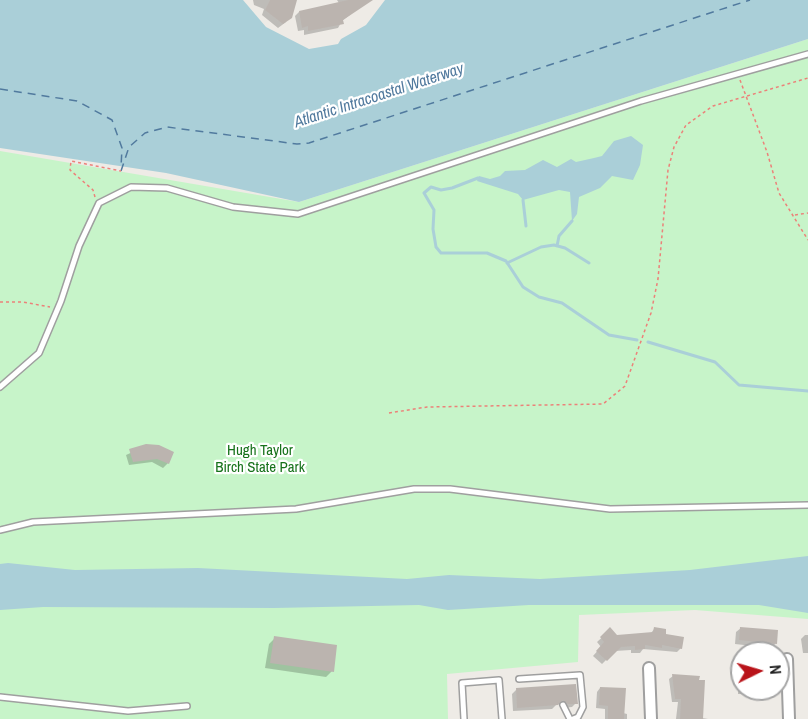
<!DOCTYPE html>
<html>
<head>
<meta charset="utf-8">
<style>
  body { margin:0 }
  #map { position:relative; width:808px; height:719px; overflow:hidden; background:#eeebe6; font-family:"Archivo Narrow",sans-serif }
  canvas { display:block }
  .north { position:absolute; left:730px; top:641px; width:60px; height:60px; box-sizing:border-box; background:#fff; border:2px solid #a5a5a5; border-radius:50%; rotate:85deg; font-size:16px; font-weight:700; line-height:24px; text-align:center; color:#1e1e1e }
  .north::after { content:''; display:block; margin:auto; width:21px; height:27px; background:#b9141a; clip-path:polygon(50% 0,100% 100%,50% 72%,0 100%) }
</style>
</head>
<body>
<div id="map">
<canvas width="808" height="719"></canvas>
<div class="north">N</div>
</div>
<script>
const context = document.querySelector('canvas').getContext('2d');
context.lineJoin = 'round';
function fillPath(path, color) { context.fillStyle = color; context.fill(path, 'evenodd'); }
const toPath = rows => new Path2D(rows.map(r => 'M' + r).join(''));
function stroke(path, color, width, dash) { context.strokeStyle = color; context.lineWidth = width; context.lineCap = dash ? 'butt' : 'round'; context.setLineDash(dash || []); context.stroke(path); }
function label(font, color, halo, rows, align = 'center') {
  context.font = font + ' "Archivo Narrow",sans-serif'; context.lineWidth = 4.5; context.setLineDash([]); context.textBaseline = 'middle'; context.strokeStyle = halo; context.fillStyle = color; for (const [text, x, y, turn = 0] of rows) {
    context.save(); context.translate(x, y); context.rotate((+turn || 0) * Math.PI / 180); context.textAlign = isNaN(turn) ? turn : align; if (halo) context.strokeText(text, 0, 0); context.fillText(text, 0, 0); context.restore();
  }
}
const park = toPath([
  [808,39,808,619,695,610,579,615,578,662,447,674,448,719,0,719,0,151,299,202]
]);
const water = toPath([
  [0,0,243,0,266,27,309,49,338,44,341,39,366,25,385,0,808,0,808,39,299,202,166,173,0,148],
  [631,136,643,145,640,165,633,180,612,176,600,188,579,197,577,214,572,221,570,192,559,190,523,200,518,194,477,181,479,176,490,179,500,176,505,171,525,170,543,160,557,167,571,159,576,162,594,158,602,156,614,141],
  [808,556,808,613,759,605,529,605,448,610,419,605,274,608,43,607,0,610,0,564,8,563,75,570,198,568,407,579,449,575,540,579,690,570]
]);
const shadow = toPath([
  [253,0,292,0,286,22,278,28,262,15,264,9,254,5],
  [337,0,369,0,342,21,338,28,304,35,304,30,298,31,295,16,299,12,339,3],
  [146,446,168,463,163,468,152,462,129,465,126,455],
  [655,628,681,648,677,652,643,649,640,653,631,653,631,650,615,651,602,664,593,656,601,647,597,642,610,630,616,637,651,633],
  [741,628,776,643,771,648,735,644,736,632],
  [805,635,808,635,808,653,803,653,801,639],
  [275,638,332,671,326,677,265,668,269,644],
  [742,672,742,689,757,689,753,694,738,694,738,676],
  [673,676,702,718,708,719,676,719,678,702,672,702,669,679],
  [600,688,623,713,627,714,627,719,605,719,605,709,596,708,597,692],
  [517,689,576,703,572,707,563,708,558,703,552,709,513,711,512,694]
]);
const stream = toPath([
  [478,178,452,188,441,190,431,187,424,193,434,210,433,229,436,247,441,253,487,253,506,261,523,287,539,297,562,303,609,335,637,340],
  [523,200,526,226],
  [557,246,559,236,572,221],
  [507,263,541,247,554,245,565,248,589,263],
  [648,342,715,362,739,385,808,391]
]);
const ferry = toPath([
  [0,89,77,101,112,120,122,148,121,167],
  [121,171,129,147,145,133,167,127,297,144,309,143,750,0]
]);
const building = toPath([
  [270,0,297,0,292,18,283,24,265,10],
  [348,0,373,0,343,20,344,24,308,31,308,26,302,28,299,11],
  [146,444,159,445,174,452,169,464,157,459,133,462,129,449],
  [610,627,617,635,653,632,654,627,666,629,666,634,684,637,682,649,662,645,662,648,645,645,645,649,635,650,635,646,621,647,607,661,596,651,604,642,600,637],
  [740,627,778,630,777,644,739,640],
  [274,636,337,645,334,672,270,663],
  [672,674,700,676,699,680,705,680,703,719,680,719,681,699,675,699],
  [576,684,578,704,568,704,563,700,558,705,517,708,516,688],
  [600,687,626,688,624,719,608,719,608,706,599,705]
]);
const path = toPath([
  [740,80,767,152,779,193,808,240],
  [95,197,93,190,70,170,71,161,121,171],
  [795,215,808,213],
  [0,302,23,302,50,307],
  [389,413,427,407,603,404,625,386,651,313,658,279,668,170,674,147,686,125,713,106,808,78]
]);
const service = toPath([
  [0,387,39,353,61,301,79,246,99,203,131,187,167,188,233,207,298,214,641,101,808,54],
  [0,530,33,522,296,509,414,489,450,489,610,509,808,505],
  [519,679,580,675,583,707,578,717,573,719],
  [0,697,128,711,187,706],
  [563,705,570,719],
  [464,719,462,683,499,680,502,719]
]);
const minor = toPath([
  [787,659,789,719],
  [649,668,651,719]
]);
const parkNames = [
  ["Hugh Taylor",260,451],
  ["Birch State Park",260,468]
];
const waterNames = [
  ["Atlantic Intracoastal Waterway",379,96,-18]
];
fillPath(park, '#c7f4c9');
fillPath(water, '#aacfd8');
fillPath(shadow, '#0003');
stroke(stream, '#aacfd8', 3);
stroke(ferry, '#517a9e', 1.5, [8, 6]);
fillPath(building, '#bbb4af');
stroke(service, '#9f9f9f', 8);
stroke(minor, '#9f9f9f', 14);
stroke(path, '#ec8179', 1.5, [3, 3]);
stroke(service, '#fff', 5);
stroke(minor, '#fff', 10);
label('15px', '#17721b', '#fff', parkNames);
label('italic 16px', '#517a9e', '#fff', waterNames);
</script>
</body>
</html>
